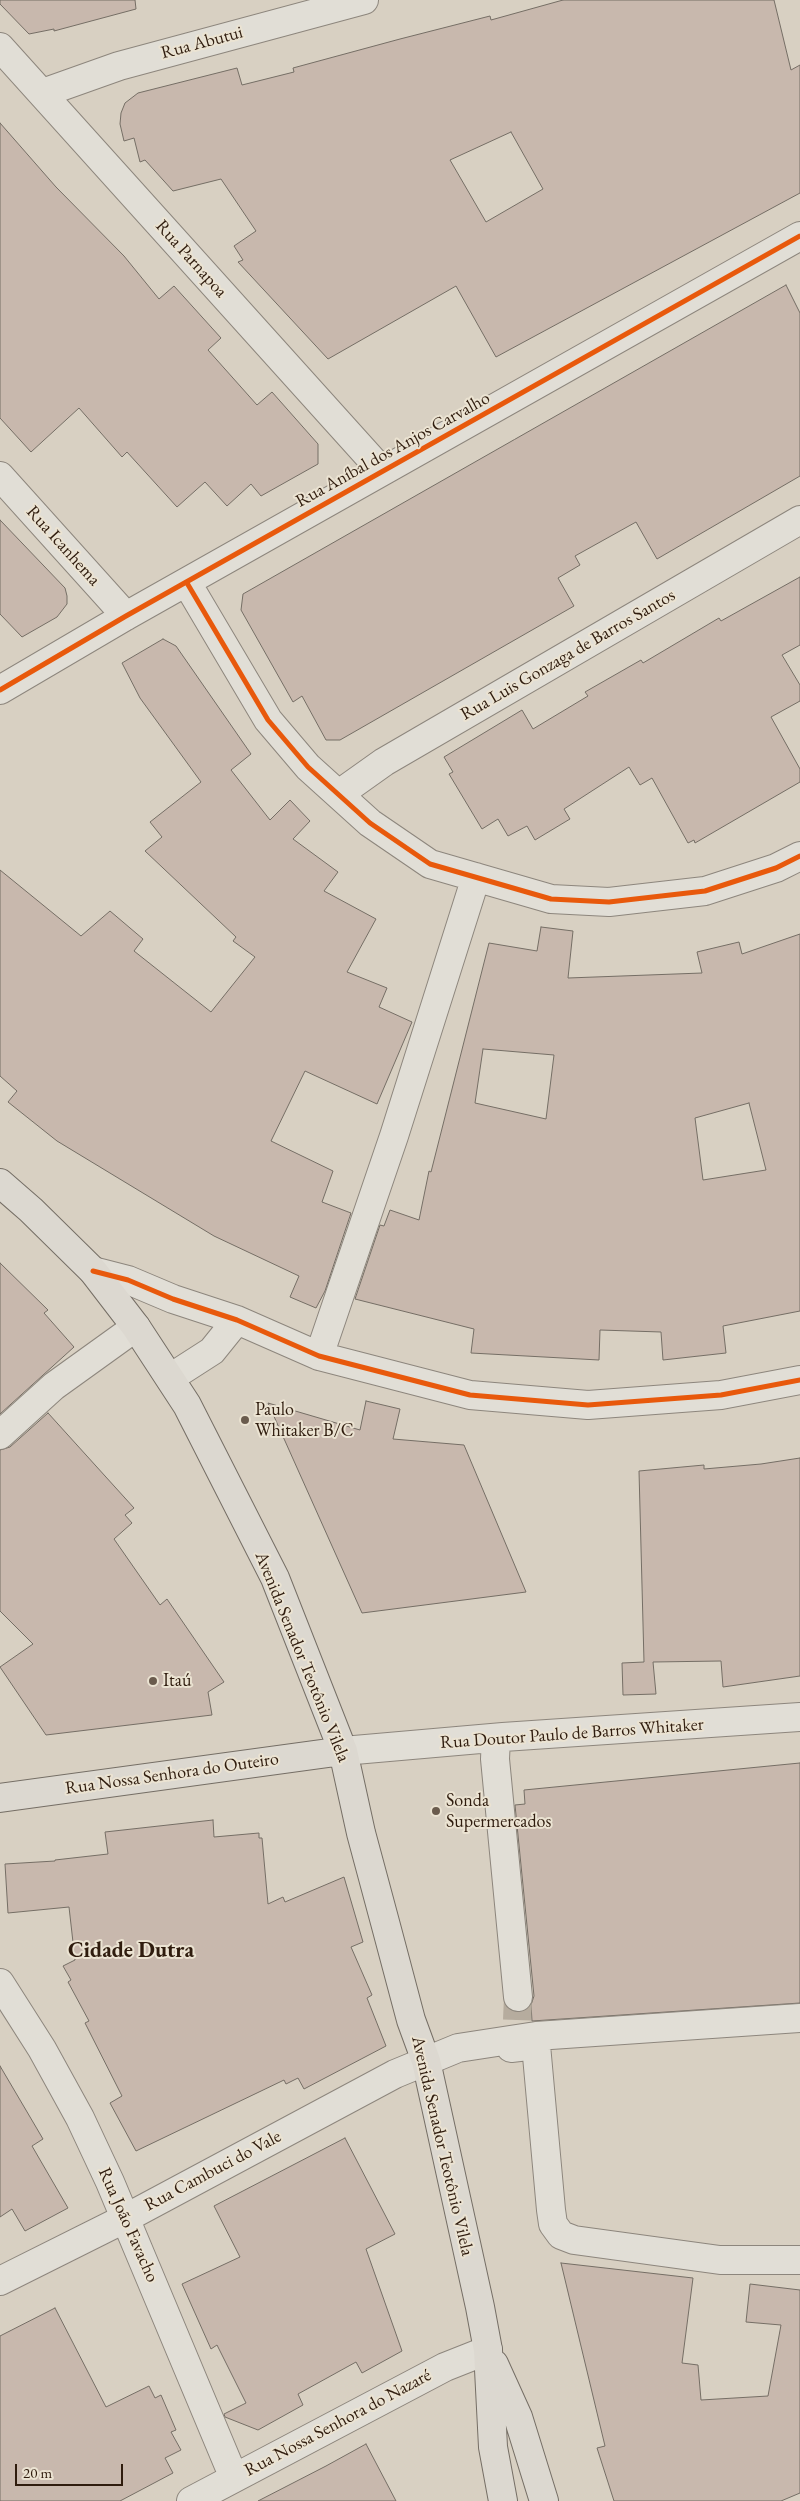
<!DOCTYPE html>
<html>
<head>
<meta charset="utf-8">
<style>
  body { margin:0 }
  #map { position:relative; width:800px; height:2501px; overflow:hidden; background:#d8d0c2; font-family:"EB Garamond",serif }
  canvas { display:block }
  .scale { position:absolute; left:15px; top:2464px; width:108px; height:22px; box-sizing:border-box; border:2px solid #2f1c0e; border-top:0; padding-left:6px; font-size:15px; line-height:18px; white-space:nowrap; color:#2f1c0e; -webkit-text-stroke:4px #ebe3d2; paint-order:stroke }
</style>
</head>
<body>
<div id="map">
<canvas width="800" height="2501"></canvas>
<div class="scale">20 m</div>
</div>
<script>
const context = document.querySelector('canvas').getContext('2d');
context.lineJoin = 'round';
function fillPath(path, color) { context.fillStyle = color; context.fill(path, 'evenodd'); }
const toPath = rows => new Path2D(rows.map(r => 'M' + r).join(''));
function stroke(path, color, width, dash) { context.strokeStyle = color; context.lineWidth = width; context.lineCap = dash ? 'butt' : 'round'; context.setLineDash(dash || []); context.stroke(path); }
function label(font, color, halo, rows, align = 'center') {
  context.font = font + ' "EB Garamond",serif'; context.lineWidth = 4; context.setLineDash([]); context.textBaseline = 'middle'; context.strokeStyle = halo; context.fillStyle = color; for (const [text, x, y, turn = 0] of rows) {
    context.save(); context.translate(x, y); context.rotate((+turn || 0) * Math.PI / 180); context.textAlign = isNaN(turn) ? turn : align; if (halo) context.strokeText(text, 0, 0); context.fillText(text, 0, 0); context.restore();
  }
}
const building = toPath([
  [0,0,135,0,136,9,54,31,54,29,29,34,0,4,0,0],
  [563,0,774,0,791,70,800,65,800,193,496,357,456,286,328,359,238,262,243,260,234,246,256,231,221,179,173,191,145,160,140,162,134,138,124,141,120,124,121,113,125,103,138,93,237,68,242,85,294,72,293,68,400,39,490,16,491,20,563,0],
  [511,132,543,189,486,222,450,160,511,132],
  [0,123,56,187,124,256,159,299,174,286,221,338,208,350,257,405,272,392,318,444,318,464,261,496,251,484,227,506,205,482,177,507,127,452,122,457,79,408,31,452,0,418,0,123],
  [786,285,800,313,800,476,657,559,636,522,575,556,580,565,558,578,574,606,340,740,326,740,302,696,293,702,241,610,243,594,786,285],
  [0,520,65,588,67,596,67,604,57,617,22,637,0,614,0,520],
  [800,577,800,645,782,655,800,685,800,701,771,717,800,769,800,782,695,843,694,840,688,843,652,778,640,785,629,767,564,809,570,819,535,840,527,826,508,836,498,819,482,829,449,774,453,772,444,757,522,710,533,729,588,696,585,692,641,660,643,663,719,618,721,621,800,577],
  [163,639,176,646,251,754,231,770,270,820,290,800,310,821,293,839,338,872,324,891,376,919,347,972,387,988,379,1007,412,1022,377,1104,305,1071,271,1141,333,1171,322,1202,351,1213,325,1291,316,1308,290,1297,299,1276,214,1236,57,1141,8,1102,17,1091,0,1076,0,870,81,936,110,911,143,939,134,951,211,1012,255,957,233,941,236,937,145,851,162,837,150,822,201,782,140,698,122,663,163,639],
  [541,927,573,931,568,978,702,973,697,952,739,942,742,954,800,934,800,1311,723,1326,726,1353,663,1360,661,1332,600,1330,599,1360,471,1353,474,1329,355,1299,380,1225,384,1226,390,1210,419,1220,429,1171,431,1172,489,943,537,951,541,927],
  [483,1049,554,1055,546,1119,475,1103,483,1049],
  [749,1103,766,1170,703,1180,695,1118,749,1103],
  [0,1263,48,1310,44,1313,74,1347,0,1414,0,1263],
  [366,1401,400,1409,393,1439,464,1445,526,1592,362,1613,268,1403,360,1430,366,1401],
  [48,1413,134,1508,125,1515,132,1523,114,1539,160,1605,167,1599,224,1682,208,1692,212,1715,46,1735,0,1667,33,1644,0,1611,0,1450,10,1447,48,1413],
  [800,1458,800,1676,723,1687,721,1661,653,1662,656,1694,623,1695,622,1663,644,1662,639,1471,704,1465,704,1469,761,1464,800,1458],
  [800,1763,800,2003,532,2021,531,2005,534,1996,515,1805,525,1804,524,1790,800,1763],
  [213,1820,214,1837,259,1833,259,1838,262,1838,268,1904,283,1897,285,1902,344,1877,363,1942,351,1947,372,1995,367,1998,386,2046,304,2089,298,2078,286,2084,284,2080,136,2151,110,2103,122,2096,85,2023,89,2021,68,1982,71,1980,63,1966,75,1960,69,1907,8,1913,5,1864,55,1861,55,1860,108,1854,105,1832,213,1820],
  [0,2066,43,2139,32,2146,68,2208,25,2231,12,2209,0,2217,0,2066],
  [345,2138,395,2234,366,2249,402,2351,362,2373,356,2362,298,2394,303,2405,258,2430,225,2417,224,2414,246,2403,217,2345,211,2349,182,2284,240,2257,214,2206,345,2138],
  [561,2263,693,2278,682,2363,698,2365,701,2400,768,2396,781,2325,746,2322,750,2284,800,2290,800,2493,781,2501,614,2501,597,2448,605,2446,561,2263],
  [55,2308,106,2407,149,2386,155,2398,161,2395,176,2430,171,2432,181,2450,165,2458,173,2473,120,2501,0,2501,0,2336,55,2308],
  [366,2444,396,2501,258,2501,326,2466,366,2444]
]);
const minorTunnel = toPath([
  [517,2020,518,1997]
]);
const minor = toPath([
  [0,47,382,471],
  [43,93,119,66,364,0],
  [0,476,126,616],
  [187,583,268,720,308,767,370,823,430,864,551,899,609,902,705,891,776,868,800,856],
  [0,690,126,616,800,236],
  [339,794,384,762,800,520],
  [93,1271,128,1280,173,1299,237,1320,319,1356,470,1395,588,1405,721,1395,800,1380],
  [319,1356,394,1136,476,877],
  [170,1378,212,1351,237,1320],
  [0,1435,54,1386,136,1327],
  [496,1738,495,1759,518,1997],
  [343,1751,503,1737,800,1717],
  [0,1983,42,2049,80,2118,110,2182,234,2478],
  [511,2048,536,2045,551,2210,553,2224,561,2235,574,2240,720,2260,800,2260],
  [0,2281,126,2218,395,2074,458,2048,536,2036,800,2018],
  [191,2501,445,2367,488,2350]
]);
const major = toPath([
  [0,1183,31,1210,93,1271,136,1327,187,1405,275,1578,343,1751,361,1833,386,1926,411,2020,426,2061,480,2307,488,2350,493,2447,503,2501],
  [0,1798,343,1751],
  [494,2364,518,2417,544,2501]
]);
const cycleway = toPath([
  [187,583,268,720,308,767,370,823,430,864,551,899,609,902,705,891,776,868,800,856],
  [0,690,126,616,800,236],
  [93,1271,128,1280,173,1299,237,1320,319,1356,470,1395,588,1405,721,1395,800,1380]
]);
const markers = [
  [245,1420,5,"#6a5b4d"],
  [153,1681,5,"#6a5b4d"],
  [436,1811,5,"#6a5b4d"]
];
const streetNames = [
  ["Rua Abutui",202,43,-15],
  ["Rua Parnapoa",191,259,48],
  ["Rua Aníbal dos Anjos Carvalho",393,450,-29],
  ["Rua Icanhema",63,546,48],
  ["Rua Luis Gonzaga de Barros Santos",568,655,-30],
  ["Avenida Senador Teotônio Vilela",302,1657,68],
  ["Rua Doutor Paulo de Barros Whitaker",572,1734,-4],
  ["Rua Nossa Senhora do Outeiro",172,1774,-8],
  ["Avenida Senador Teotônio Vilela",442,2146,77],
  ["Rua Cambuci do Vale",213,2171,-28],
  ["Rua João Favacho",128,2225,66],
  ["Rua Nossa Senhora do Nazaré",338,2423,-28]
];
const poiNames = [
  ["Paulo",255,1410],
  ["Whitaker B/C",255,1431],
  ["Itaú",163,1681],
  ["Sonda",446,1801],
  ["Supermercados",446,1822]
];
const districtNames = [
  ["Cidade Dutra",131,1951]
];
fillPath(building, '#c8b8ad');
stroke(building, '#756e65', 1);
stroke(minorTunnel, '#b6ac9e', 28, [28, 14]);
stroke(minor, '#8d867d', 30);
stroke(major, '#756e65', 30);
stroke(minor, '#e1ded6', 28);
stroke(major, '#dcd8d0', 28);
stroke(cycleway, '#e8590c', 5);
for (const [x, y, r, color] of markers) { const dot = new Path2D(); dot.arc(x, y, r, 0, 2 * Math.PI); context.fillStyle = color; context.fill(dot); stroke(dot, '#ebe3d2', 2); }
label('18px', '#2f1c0e', '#ebe3d2', streetNames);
label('18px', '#2f1c0e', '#ebe3d2', poiNames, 'left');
label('bold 22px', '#2f1c0e', '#ebe3d2', districtNames);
</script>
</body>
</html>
